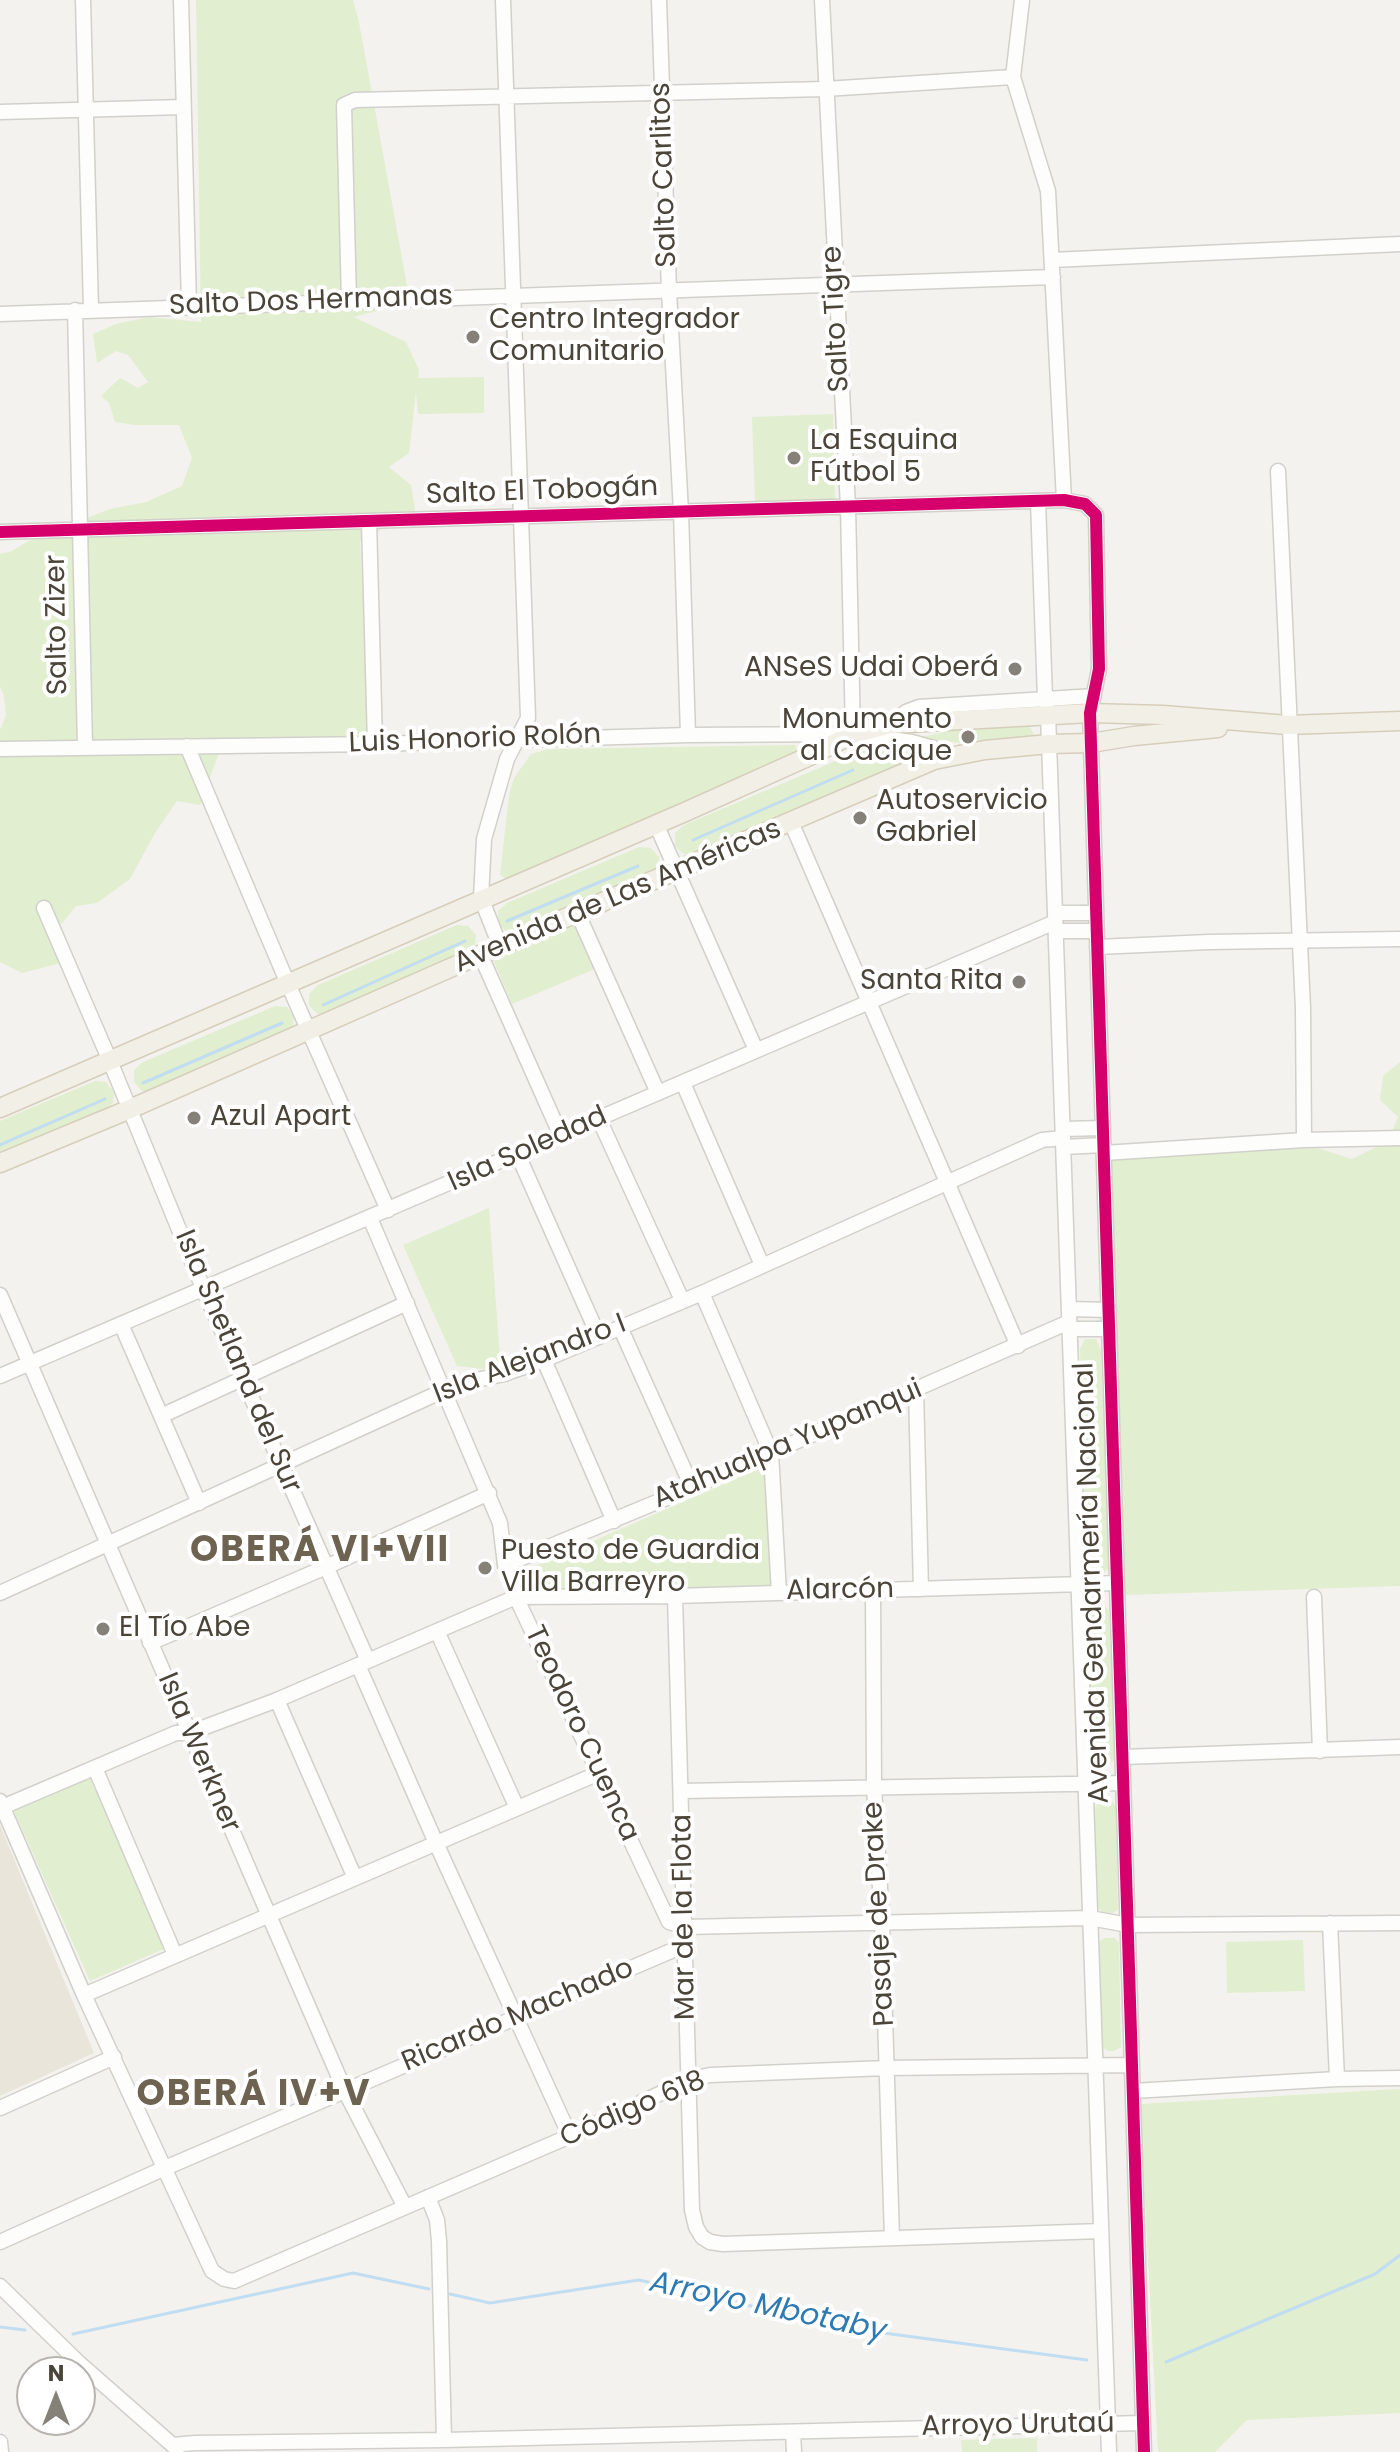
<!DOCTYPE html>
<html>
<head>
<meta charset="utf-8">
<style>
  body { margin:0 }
  #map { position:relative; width:1400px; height:2452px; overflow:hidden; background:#f4f2ee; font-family:Poppins,sans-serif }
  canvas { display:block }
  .north { position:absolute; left:16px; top:2356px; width:80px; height:80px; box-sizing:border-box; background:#fff; border:2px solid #b7b4b0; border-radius:50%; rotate:0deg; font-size:22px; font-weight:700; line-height:32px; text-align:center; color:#4b4439 }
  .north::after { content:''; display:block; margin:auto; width:28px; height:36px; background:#868178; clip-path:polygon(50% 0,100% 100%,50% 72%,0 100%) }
</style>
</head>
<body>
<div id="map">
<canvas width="1400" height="2452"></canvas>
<div class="north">N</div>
</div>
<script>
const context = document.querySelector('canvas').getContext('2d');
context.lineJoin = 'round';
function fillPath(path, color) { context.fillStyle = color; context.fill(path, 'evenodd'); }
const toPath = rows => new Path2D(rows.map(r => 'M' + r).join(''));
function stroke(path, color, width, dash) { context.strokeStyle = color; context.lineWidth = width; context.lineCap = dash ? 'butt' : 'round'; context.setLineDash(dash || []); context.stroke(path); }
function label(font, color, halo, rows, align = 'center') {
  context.font = font + ' Poppins,sans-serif'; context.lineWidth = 8; context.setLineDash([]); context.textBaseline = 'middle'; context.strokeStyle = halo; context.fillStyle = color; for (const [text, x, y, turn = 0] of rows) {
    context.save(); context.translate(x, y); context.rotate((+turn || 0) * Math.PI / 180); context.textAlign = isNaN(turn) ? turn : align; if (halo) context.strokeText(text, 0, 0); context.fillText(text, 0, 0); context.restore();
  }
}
const education = toPath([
  [0,1825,94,2053,0,2096]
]);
const green = toPath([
  [196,0,353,0,359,22,410,302,354,317,406,342,419,370,418,378,484,377,484,413,418,414,416,392,409,453,389,467,411,485,415,510,360,542,371,742,220,750,200,805,177,801,155,833,130,879,97,903,76,906,59,927,61,963,22,973,0,962,0,730,6,716,4,696,0,686,0,554,12,551,27,542,110,509,146,502,182,486,192,458,179,425,135,425,115,422,109,403,101,396,120,378,138,388,148,382,128,355,116,351,97,363,93,334,116,324,149,317,201,322],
  [833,414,835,500,755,502,752,417],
  [1029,725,1034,735,967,744,919,738,947,731],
  [795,745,799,755,507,880,500,875,509,795,514,778,531,754,549,749],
  [864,749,911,752,915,760,883,771,874,779,696,854,684,854,675,846,675,833,684,825],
  [639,847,651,848,659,857,658,869,519,932,507,932,498,923,498,911,507,903],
  [575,922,595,969,512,1004,492,957],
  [457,925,468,926,476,935,475,947,466,954,330,1014,318,1014,309,1006,309,994,318,985],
  [275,1006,287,1007,294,1016,293,1028,155,1091,142,1091,134,1082,134,1070,143,1062],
  [1400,1062,1400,1586,1125,1595,1102,1157,1317,1148,1352,1159,1388,1141,1398,1117,1380,1100,1383,1076],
  [95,1081,106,1082,114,1092,113,1103,104,1111,0,1155,0,1121],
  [489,1208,501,1371,457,1366,403,1245],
  [1085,1339,1096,1339,1101,1350,1109,1568,1102,1575,1091,1575,1086,1569,1080,1349],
  [758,1469,770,1473,773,1586,524,1593,518,1574],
  [1093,1605,1105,1606,1109,1611,1115,1759,1108,1766,1097,1767,1092,1761,1088,1611],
  [90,1778,166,1948,90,1981,14,1811],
  [1101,1801,1112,1801,1116,1807,1118,1910,1111,1914,1104,1914,1097,1907,1095,1807],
  [1104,1938,1115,1938,1119,1943,1121,2047,1114,2051,1107,2051,1100,2044,1098,1943],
  [1303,1940,1305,1991,1227,1993,1226,1942],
  [1400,2089,1400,2413,1247,2420,1215,2452,1158,2452,1140,2104],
  [1037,2438,1037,2452,962,2452,961,2440]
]);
const stream = toPath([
  [693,840,853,770],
  [507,921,638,866],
  [323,1005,465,941],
  [143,1083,282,1023],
  [0,1145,105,1099],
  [450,2294,490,2303,639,2280,846,2328,1087,2360],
  [0,2327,25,2330],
  [73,2334,353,2273,429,2289],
  [1166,2362,1375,2274,1400,2255]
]);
const minor = toPath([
  [83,0,91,309],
  [181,0,189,306],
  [659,0,669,291,681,512,688,735],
  [822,0,848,507,853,734],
  [1022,0,1013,77,1048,191,1064,500],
  [0,112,184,107],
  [1052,260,1400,244],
  [349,301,344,105,355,100,825,89,1013,77],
  [75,310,85,746],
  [0,314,1053,277],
  [1038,501,1045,698,1048,714,1109,2452],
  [369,521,375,744],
  [0,532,1064,500,1085,504,1096,515,1099,669,1090,713,1144,2452],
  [889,726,906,712,919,707,1094,696],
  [187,746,288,984,388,1210],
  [0,749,375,744,688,735,853,734,912,742,933,748,947,756],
  [791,822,1018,1346],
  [656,824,756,1050],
  [44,908,110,1061,203,1288,368,1661],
  [1055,913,1096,913],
  [578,914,658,1093],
  [1056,931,1097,931],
  [500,946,481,898,484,839,507,759,528,718,503,0],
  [1097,947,1209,942,1400,939],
  [481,956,561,1136],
  [683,1083,762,1265],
  [599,1119,682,1300],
  [1063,1129,1103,1128],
  [1304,1140,1400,1138],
  [1063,1147,1104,1145],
  [1104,1153,1304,1140,1303,1008,1278,471],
  [518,1155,599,1337],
  [370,1218,500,1523,505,1565,516,1597,669,1922,685,1927,1090,1918,1128,1925,1400,1923],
  [702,1293,771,1453,779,1593],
  [0,1295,345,2091,405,2207],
  [1069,1309,1109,1310],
  [121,1324,199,1503],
  [620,1327,692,1487],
  [1070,1329,1109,1329],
  [544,1360,614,1521],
  [0,1376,1055,922],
  [916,1390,921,1589],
  [161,1416,407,1303],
  [505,1565,681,1492,1069,1322],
  [873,1590,874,1786,882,1922,892,2238],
  [0,1593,458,1384,504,1374,544,1360,702,1293,1042,1140,1063,1138],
  [675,1596,692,2210,696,2227,702,2237,710,2242,723,2244,1101,2231],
  [1314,1597,1320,1751],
  [437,1631,517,1808],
  [150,1643,326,1567,489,1493],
  [358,1665,436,1843,570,2136],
  [277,1700,355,1878],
  [1123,1757,1400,1747],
  [95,1768,175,1955],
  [681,1791,1123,1783],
  [0,1801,84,1995,212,2271,224,2279,234,2281,570,2136,689,2080,710,2075,886,2068,1132,2065],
  [0,1808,176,1733,189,1733,277,1700,516,1597,675,1596,1117,1583],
  [1330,1923,1337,2079],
  [84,1995,599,1773],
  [1133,2091,1337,2079,1400,2078],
  [0,2108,114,2057],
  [428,2197,437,2220,439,2241,444,2440],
  [0,2242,165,2168,685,1945],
  [0,2286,79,2363,177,2449],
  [793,2432,794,2452],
  [0,2442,1,2452],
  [173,2445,195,2443,444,2440,1143,2423]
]);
const major = toPath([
  [0,1108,685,812,812,755,853,734,890,724,1090,713,1163,715,1288,725,1400,721],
  [0,1163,130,1109,500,946,934,760,985,750,1049,744,1091,743,1134,736,1218,728]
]);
const cycleway = toPath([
  [0,532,1064,500,1085,504,1096,515,1099,669,1090,713,1144,2452]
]);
const markers = [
  [473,337,8,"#868178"],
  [794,458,8,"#868178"],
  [1015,669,8,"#868178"],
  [968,737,8,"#868178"],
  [860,818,8,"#868178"],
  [1019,982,8,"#868178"],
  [194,1118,8,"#868178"],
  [485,1568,8,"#868178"],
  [103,1629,8,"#868178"]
];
const streetNames = [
  ["Salto Carlitos",665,175,-92],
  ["Salto Dos Hermanas",311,302,-2],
  ["Salto Tigre",837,319,-93],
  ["Salto El Tobogán",542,492,-2],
  ["Salto Zizer",58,625,-91],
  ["Luis Honorio Rolón",475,740,-2],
  ["Avenida de Las Américas",618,897,-23],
  ["Isla Soledad",528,1150,-24],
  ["Isla Alejandro I",530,1360,-21],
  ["Isla Shetland del Sur",237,1362,67],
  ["Atahualpa Yupanqui",788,1445,-23],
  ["Avenida Gendarmería Nacional",1093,1583,-92],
  ["Alarcón",840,1591,-1],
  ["Teodoro Cuenca",581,1734,65],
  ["Isla Werkner",198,1753,67],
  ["Pasaje de Drake",880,1914,-93],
  ["Mar de la Flota",685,1917,-91],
  ["Ricardo Machado",518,2016,-23],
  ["Código 618",633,2110,-23],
  ["Arroyo Urutaú",1018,2426,-1]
];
const poiNames = [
  ["Centro Integrador",489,321],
  ["Comunitario",489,353],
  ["La Esquina",810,442],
  ["Fútbol 5",810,474],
  ["ANSeS Udai Oberá",999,669,"right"],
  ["Monumento",952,721,"right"],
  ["al Cacique",952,753,"right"],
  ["Autoservicio",876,802],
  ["Gabriel",876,834],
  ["Santa Rita",1003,982,"right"],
  ["Azul Apart",210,1118],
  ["Puesto de Guardia",501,1552],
  ["Villa Barreyro",501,1584],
  ["El Tío Abe",119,1629]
];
const waterNames = [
  ["Arroyo Mbotaby",768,2308,12]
];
const districtNames = [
  ["OBERÁ VI+VII",320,1552],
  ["OBERÁ IV+V",254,2096]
];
fillPath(education, '#eae5da');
fillPath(green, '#e1eecf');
stroke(stream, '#c0ddf1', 3);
stroke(minor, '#d2d0cb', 17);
stroke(major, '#d6cebb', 21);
stroke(minor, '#fdfdfc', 14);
stroke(major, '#f2efe6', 18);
stroke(cycleway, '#d6006c', 12);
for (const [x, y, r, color] of markers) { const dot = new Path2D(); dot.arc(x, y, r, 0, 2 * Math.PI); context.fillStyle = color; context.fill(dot); stroke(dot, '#fff', 3); }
label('28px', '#4b4439', '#fff', streetNames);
label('28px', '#4b4439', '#fff', poiNames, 'left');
label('italic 30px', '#2e7ab2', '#fff', waterNames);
context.letterSpacing = '2px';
label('bold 36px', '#6e6250', '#fff', districtNames);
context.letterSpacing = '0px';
</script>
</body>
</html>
